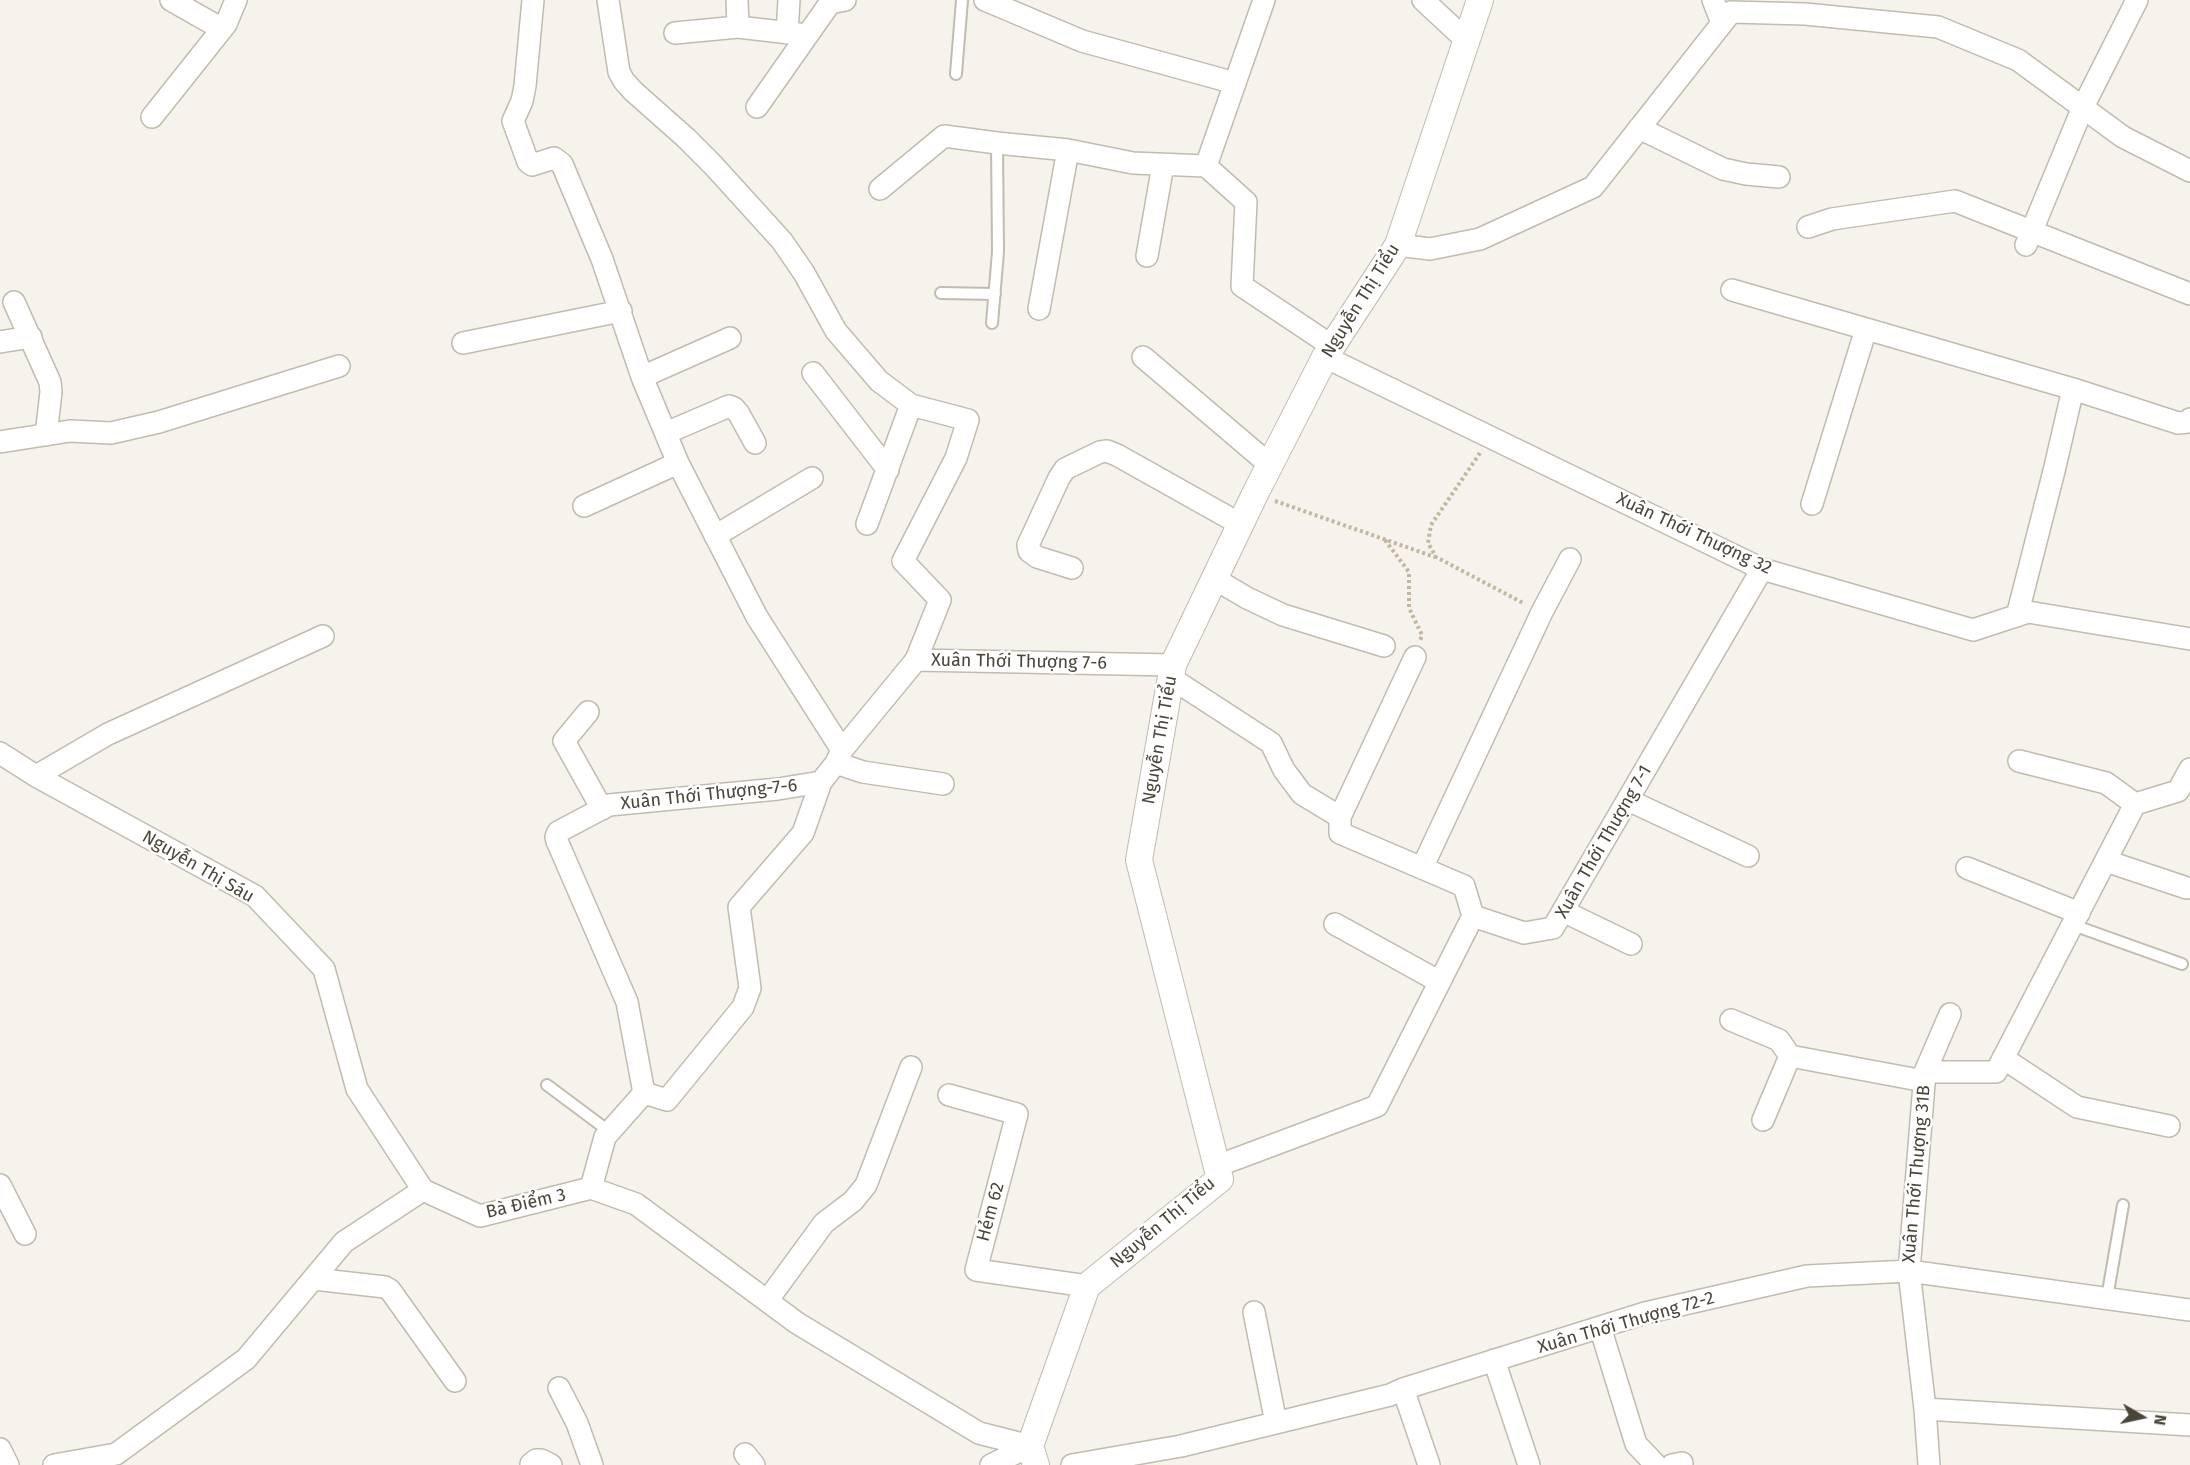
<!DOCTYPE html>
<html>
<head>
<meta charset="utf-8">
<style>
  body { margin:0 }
  #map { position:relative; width:2190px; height:1465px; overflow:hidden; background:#f6f3ec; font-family:"Fira Sans",sans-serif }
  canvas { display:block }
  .north { position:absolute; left:2112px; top:1387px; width:60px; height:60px; -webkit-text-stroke:4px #fff; paint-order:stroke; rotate:99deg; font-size:16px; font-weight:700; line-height:24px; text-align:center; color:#4b4439 }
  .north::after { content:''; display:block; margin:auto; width:21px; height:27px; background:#4b4439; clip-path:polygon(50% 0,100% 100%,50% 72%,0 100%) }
</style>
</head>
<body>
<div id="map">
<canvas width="2190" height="1465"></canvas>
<div class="north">N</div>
</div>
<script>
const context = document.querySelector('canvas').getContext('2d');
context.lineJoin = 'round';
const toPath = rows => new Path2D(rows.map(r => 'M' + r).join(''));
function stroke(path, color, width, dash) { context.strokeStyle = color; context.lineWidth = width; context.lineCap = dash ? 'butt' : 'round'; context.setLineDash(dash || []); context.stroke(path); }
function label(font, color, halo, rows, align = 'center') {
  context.font = font + ' "Fira Sans",sans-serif'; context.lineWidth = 5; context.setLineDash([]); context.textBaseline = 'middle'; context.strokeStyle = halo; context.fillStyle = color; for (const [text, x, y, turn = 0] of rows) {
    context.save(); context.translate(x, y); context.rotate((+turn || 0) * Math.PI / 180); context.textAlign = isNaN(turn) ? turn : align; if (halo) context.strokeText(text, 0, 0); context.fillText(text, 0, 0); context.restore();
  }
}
const path = toPath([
  [1480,453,1431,525,1428,543,1436,557,1525,604],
  [1275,501,1435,557],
  [1385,540,1409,572,1409,608,1422,635,1420,641]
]);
const service = toPath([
  [956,74,962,0],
  [941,293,995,294],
  [992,323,998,252,997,143],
  [2073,925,2182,964],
  [547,1085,610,1132],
  [2107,1298,2123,1205]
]);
const minor = toPath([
  [171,0,222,29],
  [533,0,525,86,522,101,513,121,528,162,532,165,554,158,562,164,602,259,642,377,678,463,757,617,842,750],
  [608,0,619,72,624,81,633,91,686,138,713,165,782,241,804,273,836,331,879,381,911,405,968,420,956,458,903,561,940,600,916,660],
  [737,0,738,27],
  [985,0,1082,41,1235,83],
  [1264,0,1206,166,1246,202,1242,286,1332,346],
  [1423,0,1466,40],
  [1713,0,1722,23],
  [675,33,738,27,807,35],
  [787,33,789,0],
  [757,107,830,3,845,0],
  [152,117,226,24,236,0],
  [1639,128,1723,169,1746,174,1779,177],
  [880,189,944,136,997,143,1068,150,1133,163,1206,166],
  [1808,227,1832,219,1955,201,2190,294],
  [1398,245,1430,249,1480,239,1593,187,1731,12,1805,14,1938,27,2018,60,2123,137,2190,171],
  [2026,245,2083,107,2137,0],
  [1147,256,1163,165],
  [1732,290,2073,389,2054,471,2017,616],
  [14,302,50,382,51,392,46,435],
  [1039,309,1068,150],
  [0,342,31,337],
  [463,343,621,311],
  [1143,357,1270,465],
  [1325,357,1762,569,1973,630,2028,612,2190,639],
  [813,373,888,470],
  [642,377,730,338],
  [2073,389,2178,423,2188,422,2190,419],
  [666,433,729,406,734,408,739,414,755,443],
  [0,442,70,431,111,433,159,422,339,366],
  [1812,504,1866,329],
  [584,506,678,463],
  [867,524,911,405],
  [715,536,812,478],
  [1072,568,1037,557,1029,551,1028,545,1059,478,1065,469,1100,452,1107,451,1117,455,1240,524],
  [1215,579,1247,598,1283,615,1384,646],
  [1171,678,1271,743,1284,770,1302,794,1340,817,1415,657],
  [588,712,564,741,602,809],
  [0,753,36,776,255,896,324,969,357,1089,423,1190],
  [2019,761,2106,783,2135,804],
  [836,763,863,772,943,784],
  [36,776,108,734,323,636],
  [1628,800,1748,856],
  [1340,817,1340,833,1464,886,1473,916],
  [2106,861,2187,888],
  [1422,868,1542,612,1570,559],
  [1967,868,2079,913],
  [1563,911,1631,944],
  [1335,924,1440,982],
  [1731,1020,1779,1040,1790,1056],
  [2003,1058,2077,1107,2169,1126],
  [1925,1072,1950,1014],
  [644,1093,667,1100,743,1007,750,988,739,907,803,833,821,782,836,763,842,750,916,660,1173,665],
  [644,1093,627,1002,557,841,556,837,558,832,609,805,778,789,821,782],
  [949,1095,1017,1114,976,1270,1087,1286],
  [1763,1120,1790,1056,1924,1081],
  [1217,1166,1377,1106,1473,916,1524,933,1553,928,1762,569],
  [0,1185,25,1234],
  [591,1188,605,1137,644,1093],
  [423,1190,480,1216,591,1188,636,1204,797,1323,979,1433,1030,1446],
  [314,1279,385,1287,390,1290,455,1381],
  [767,1301,824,1223,853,1201,866,1185,911,1067],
  [1254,1312,1276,1423],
  [1600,1327,1636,1444,1656,1465],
  [1494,1360,1529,1465],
  [559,1388,577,1423,592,1465],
  [1403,1389,1429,1465],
  [1925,1409,2190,1425],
  [0,1449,8,1465],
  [745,1454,754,1465],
  [531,1464,536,1460,541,1460,551,1465],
  [54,1465,116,1454,246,1359,344,1242,423,1190],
  [991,1465,1030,1446],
  [1072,1465,1181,1446,1390,1395,1403,1389,1645,1313,1807,1276,1909,1271,2190,1310],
  [1672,1465,1682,1463],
  [1929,1465,1925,1409,1909,1271,1925,1072,1996,1072,2135,804,2178,791,2190,769]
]);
const tertiary = toPath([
  [1036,1465,1030,1446,1087,1286,1220,1179,1139,860,1173,665,1255,494,1325,357,1398,245,1480,0]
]);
const streetNames = [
  ["Nguyễn Thị Tiểu",1361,301,-58],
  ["Xuân Thới Thượng 32",1694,534,25],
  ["Xuân Thới Thượng 7-6",1019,662,1],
  ["Nguyễn Thị Tiểu",1160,740,-80],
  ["Xuân Thới Thượng-7-6",709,795,-6],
  ["Xuân Thới Thượng 7-1",1604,842,-60],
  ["Nguyễn Thị Sáu",198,867,30],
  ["Xuân Thới Thượng 31B",1917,1174,-85],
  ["Bà Điểm 3",526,1204,-13],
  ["Hẻm 62",991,1212,-75],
  ["Nguyễn Thị Tiểu",1163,1223,-40],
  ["Xuân Thới Thượng 72-2",1626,1323,-16]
];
stroke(service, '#c2bbae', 14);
stroke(minor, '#c2bbae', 24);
stroke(tertiary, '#c2bbae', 28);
stroke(path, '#c4b79f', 4, [3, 3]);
stroke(service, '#fff', 10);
stroke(minor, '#fff', 21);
stroke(tertiary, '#fff', 26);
label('18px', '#4b4439', '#fff', streetNames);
</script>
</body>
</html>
